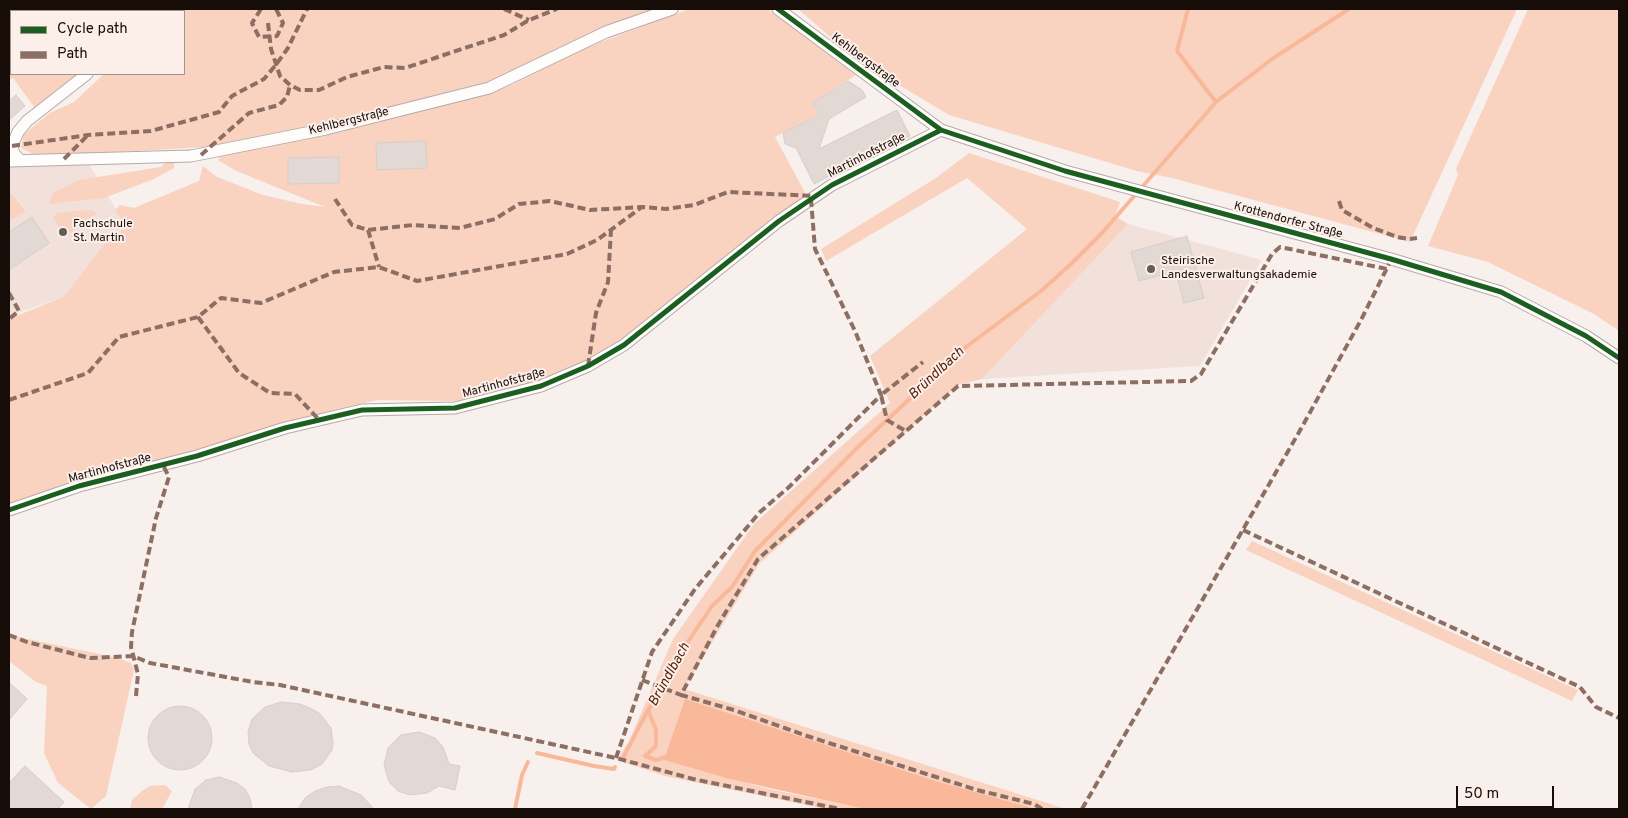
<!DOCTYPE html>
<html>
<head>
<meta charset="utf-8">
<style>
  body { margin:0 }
  #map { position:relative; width:1628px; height:818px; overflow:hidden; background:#f8f0ed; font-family:Overpass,sans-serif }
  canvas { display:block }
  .frame { position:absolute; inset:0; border:10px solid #160c08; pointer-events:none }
  .legend { position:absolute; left:10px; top:10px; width:175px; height:65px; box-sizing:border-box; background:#fcefe9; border:1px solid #a0948f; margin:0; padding:6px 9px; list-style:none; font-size:15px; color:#160c08 }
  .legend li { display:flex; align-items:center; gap:10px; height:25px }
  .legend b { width:25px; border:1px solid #a0948f }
  .scale { position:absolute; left:1456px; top:786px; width:98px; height:22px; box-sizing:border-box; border:2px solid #160c08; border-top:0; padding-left:6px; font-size:15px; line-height:18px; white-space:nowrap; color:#160c08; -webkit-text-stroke:4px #fcefe9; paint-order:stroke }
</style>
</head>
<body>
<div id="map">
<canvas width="1628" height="818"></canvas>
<div class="frame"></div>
<ul class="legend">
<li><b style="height:6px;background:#1b5e20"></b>Cycle path</li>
<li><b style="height:6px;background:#8d6e63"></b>Path</li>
</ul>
<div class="scale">50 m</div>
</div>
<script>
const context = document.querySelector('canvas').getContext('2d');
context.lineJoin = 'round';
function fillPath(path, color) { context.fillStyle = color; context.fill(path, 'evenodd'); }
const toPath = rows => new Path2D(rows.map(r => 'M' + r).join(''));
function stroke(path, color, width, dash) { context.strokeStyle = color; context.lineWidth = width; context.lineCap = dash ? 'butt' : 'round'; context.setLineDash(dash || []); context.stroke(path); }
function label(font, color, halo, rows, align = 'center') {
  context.font = font + ' Overpass,sans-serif'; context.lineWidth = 4; context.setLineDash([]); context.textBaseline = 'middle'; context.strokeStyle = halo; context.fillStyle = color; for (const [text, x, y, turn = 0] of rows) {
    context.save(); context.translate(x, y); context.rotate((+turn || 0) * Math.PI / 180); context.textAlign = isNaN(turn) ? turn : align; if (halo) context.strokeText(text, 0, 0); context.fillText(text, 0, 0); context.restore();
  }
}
const built = toPath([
  [86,159,126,226,109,238,63,297,9,316,9,221,26,210,9,190,9,161],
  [1128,224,1262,260,1200,366,982,379]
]);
const green = toPath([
  [9,9,48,9,47,11,11,11,11,74,74,74,76,76,35,108,13,78,9,81],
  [154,9,653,9,558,48,498,79,347,119,222,146,101,153,33,154,21,148,24,134,50,113,74,102,104,74,184,74,184,11,152,11],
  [689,9,768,9,856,75,812,103,819,115,775,137,808,198,602,356,543,383,502,393,454,401,378,400,340,408,141,466,69,483,9,506,9,319,63,297,109,238,126,227,115,210,120,205,134,208,199,181,203,166,217,177,263,195,302,204,325,207,234,170,218,160,221,155,342,132,410,110,489,94,516,83,577,51],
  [798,9,1517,9,1410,242,1172,178,1137,171,949,115,856,59],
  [1528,9,1619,9,1619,331,1594,314,1488,262,1428,246,1458,175,1456,169],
  [969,153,1120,202,1115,216,1128,224,982,379,958,385,759,564,684,689,1066,809,1036,809,933,780,685,700,665,760,769,789,864,809,825,809,665,776,617,760,629,741,673,639,754,524,890,403,870,356,1027,229,967,178,826,261,821,249,936,178],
  [168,161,174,163,174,168,154,179,104,198,49,204,53,193,79,180,161,167],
  [9,190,26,211,9,221],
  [87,210,95,211,96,214,65,236,53,217,57,213],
  [1252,541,1578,690,1572,701,1246,550],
  [9,635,118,658,131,663,134,670,106,796,91,809,58,783,44,753,47,686,36,682,9,661],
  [165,785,172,791,162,809,130,809,132,800,142,791,150,786]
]);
const water = toPath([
  [685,699,933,780,1036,809,864,809,730,779,664,760]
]);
const stream = toPath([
  [1216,102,1272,59,1349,9],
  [648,710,656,730,656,746,645,756,656,760,666,757],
  [537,753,594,766,614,769,615,767],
  [624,756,648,710,664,687,675,661,712,606,732,587,755,551,858,447,962,350,1041,291,1071,264,1102,233,1216,102,1177,51,1188,9],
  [515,809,522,775,528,762]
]);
const building = toPath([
  [848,81,862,90,866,97,829,119,819,149,897,110,910,136,814,184,796,148,785,144,783,133,820,115,812,103,848,81],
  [16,95,25,106,9,120,9,101,16,95],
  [426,141,427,168,377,170,376,143,426,141],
  [339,157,339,183,288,184,288,158,339,157],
  [32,217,49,243,9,270,9,232,32,217],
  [1187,236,1204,298,1184,303,1176,271,1139,281,1131,252,1187,236],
  [9,682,27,699,9,720,9,682],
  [281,702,300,704,312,709,320,714,331,728,333,743,332,750,322,764,311,770,292,772,269,766,253,753,249,744,248,732,252,719,265,707,281,702],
  '148 738a32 32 0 1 1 64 0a32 32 0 1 1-64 0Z',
  [419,732,435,738,443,747,449,764,460,766,455,790,439,786,427,793,410,795,398,791,389,782,384,765,388,748,401,735,419,732],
  [25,766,64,802,58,809,9,809,9,783,25,766],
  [219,777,237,783,245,789,250,798,252,809,188,809,195,789,206,780,219,777],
  [339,786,361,795,374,809,298,809,305,798,315,791,327,787,339,786]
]);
const street = toPath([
  [778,9,941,130,1065,171,1391,259,1501,292,1586,336,1619,358],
  [139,11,141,9],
  [20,160,14,154,12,146,18,132,27,121,87,74],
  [9,161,191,156,326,129,489,88,606,32,672,9],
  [9,510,79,486,197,456,285,428,362,410,455,408,541,386,588,366,624,345,779,221,832,185,941,130]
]);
const quiet = toPath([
  [261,9,252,23,259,37,277,36,283,23,276,9],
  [504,9,529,20],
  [268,23,271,49,280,76,290,85,300,90,319,90,347,77,384,67,405,68,504,35,529,20,557,9],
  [12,146,88,135,151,131,219,112,232,96,264,79,275,66,288,48,307,9],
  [201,155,249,113,279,105,287,97,290,85],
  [64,159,88,135],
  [335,199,352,225,368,230,413,225,460,228,495,219,519,204,550,201,590,210,642,207,666,209,694,205,728,192,815,196],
  [1339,201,1342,210,1373,228,1397,237,1409,239,1417,238],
  [368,230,379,267],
  [9,293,19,311,9,319],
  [198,317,239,373,270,393,295,394,320,421],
  [588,366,596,313,608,282,611,230],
  [9,400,88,373,119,337,198,317,221,298,261,303,334,272,379,267,417,281,567,254,597,240,642,207],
  [904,430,887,420,881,395,923,362],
  [1243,530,1580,687,1596,707,1619,718],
  [9,635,27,642,90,658,133,656,150,663,253,682,280,685,616,758,693,779,840,809],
  [642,680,681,695],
  [136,696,138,674,131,647,132,632,156,518,169,477,163,465],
  [616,758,652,652,695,589,760,512,789,487,881,395,855,331,815,249,811,199],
  [1042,809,1034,804,977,790,807,736,734,710,681,695,718,625,758,559,958,386,1191,381,1201,374,1272,254,1280,247,1387,269],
  [1082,809,1298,434,1361,320,1389,264]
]);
const cycleway = toPath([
  [778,9,941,130,1065,171,1391,259,1501,292,1586,336,1619,358],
  [9,510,79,486,197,456,285,428,362,410,455,408,541,386,588,366,624,345,779,221,832,185,941,130]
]);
const markers = [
  [63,232,5,"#655c58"],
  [1151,269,5,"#655c58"]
];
const streetNames = [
  ["Kehlbergstraße",865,61,37],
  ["Kehlbergstraße",349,122,-14],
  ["Martinhofstraße",867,156,-27],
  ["Krottendorfer Straße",1288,221,15],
  ["Martinhofstraße",504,384,-15],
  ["Martinhofstraße",110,469,-15]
];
const poiNames = [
  ["Fachschule",73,225],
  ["St. Martin",73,239],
  ["Steirische",1161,262],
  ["Landesverwaltungsakademie",1161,276]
];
const waterNames = [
  ["Bründlbach",937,374,-43],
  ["Bründlbach",670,675,-61]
];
fillPath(built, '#f2e1da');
fillPath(green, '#f9d2c0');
fillPath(water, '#fab89a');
stroke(stream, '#fab89a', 4);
fillPath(building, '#e2d8d4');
stroke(building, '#d7cdc9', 1);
stroke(street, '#b4aba8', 13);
stroke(street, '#fefdfc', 11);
stroke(quiet, '#8d6e63', 4, [8, 4]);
stroke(cycleway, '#1b5e20', 5);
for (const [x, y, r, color] of markers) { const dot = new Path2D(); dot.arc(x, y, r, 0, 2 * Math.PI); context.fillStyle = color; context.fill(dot); stroke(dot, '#fcefe9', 2); }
label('12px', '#160c08', '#fcefe9', streetNames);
label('12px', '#160c08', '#fcefe9', poiNames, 'left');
label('italic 14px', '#541d00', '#fcefe9', waterNames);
</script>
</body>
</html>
